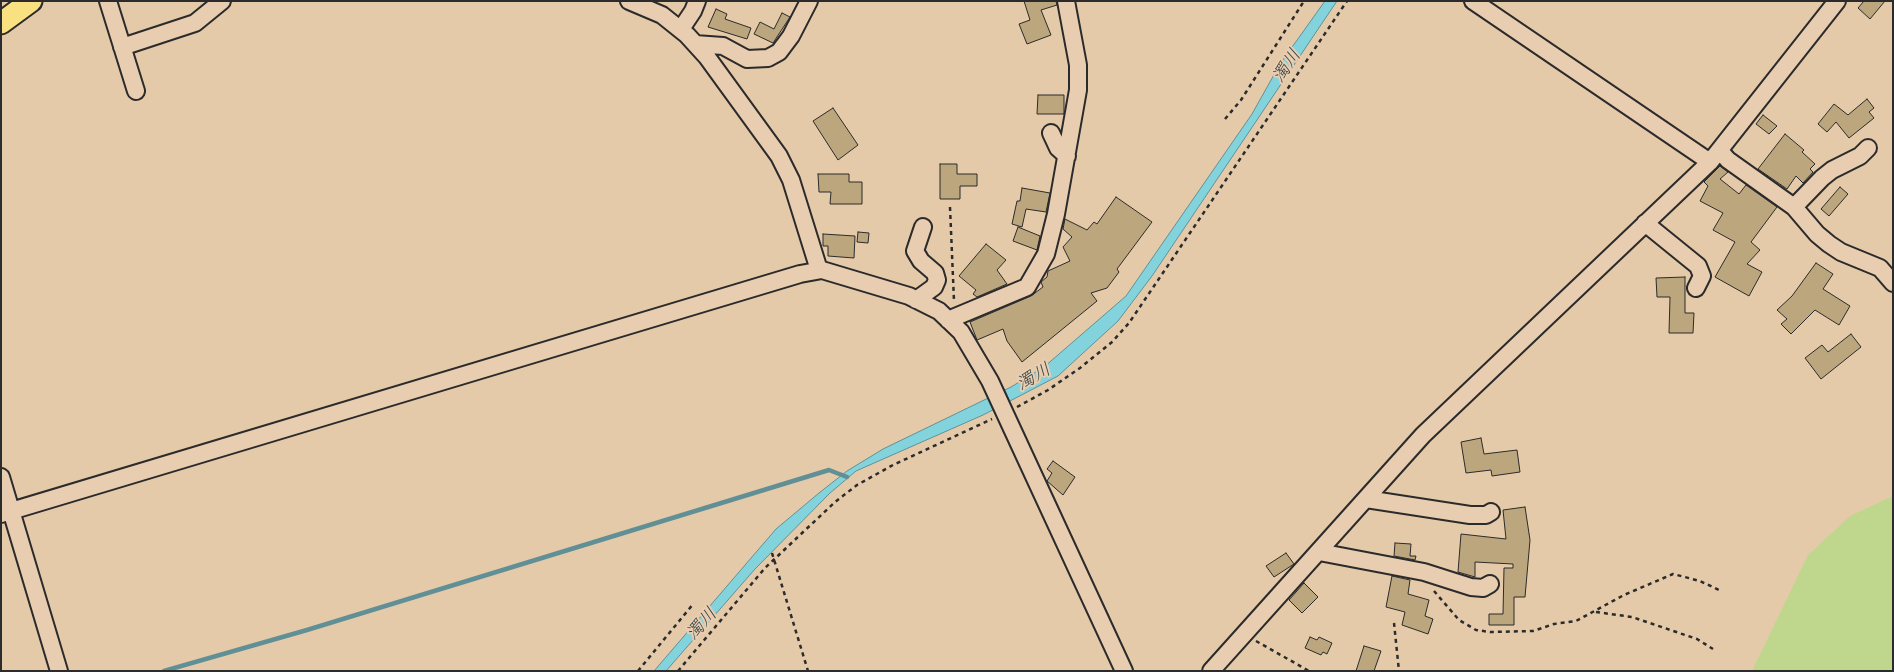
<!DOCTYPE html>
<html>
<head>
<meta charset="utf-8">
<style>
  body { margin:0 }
  #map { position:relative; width:1894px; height:672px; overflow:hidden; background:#e5caa9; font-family:"Patrick Hand",sans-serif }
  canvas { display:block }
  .frame { position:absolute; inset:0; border:2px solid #2b2b2b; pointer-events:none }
</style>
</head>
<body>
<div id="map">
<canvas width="1894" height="672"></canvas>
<div class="frame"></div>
</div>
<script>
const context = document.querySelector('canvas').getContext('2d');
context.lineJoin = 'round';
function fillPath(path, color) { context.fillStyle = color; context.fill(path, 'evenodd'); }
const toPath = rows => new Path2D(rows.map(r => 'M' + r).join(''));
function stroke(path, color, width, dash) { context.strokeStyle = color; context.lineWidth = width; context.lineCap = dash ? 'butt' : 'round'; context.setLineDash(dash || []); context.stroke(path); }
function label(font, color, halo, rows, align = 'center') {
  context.font = font + ' "Patrick Hand","Klee One",sans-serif'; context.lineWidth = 4; context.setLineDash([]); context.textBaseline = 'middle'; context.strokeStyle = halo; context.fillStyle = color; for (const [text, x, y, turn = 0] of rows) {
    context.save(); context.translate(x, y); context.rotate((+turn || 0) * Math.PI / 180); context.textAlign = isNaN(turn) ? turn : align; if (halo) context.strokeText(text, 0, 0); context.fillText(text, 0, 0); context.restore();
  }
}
const green = toPath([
  [1893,496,1893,671,1752,671,1808,555,1850,516]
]);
const water = toPath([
  [1325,1,1337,1,1152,276,1118,321,1058,376,983,415,856,471,830,493,755,569,666,671,654,671,776,529,819,493,847,471,883,449,1011,387,1044,367,1126,296,1252,114,1280,64,1325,1]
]);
const stream = toPath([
  [164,671,307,630,829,470,847,477]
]);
const building = toPath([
  [1024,1,1056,1,1057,5,1041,10,1051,35,1027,44,1019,24,1030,20,1024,1],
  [1864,1,1885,1,1870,19,1858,8,1864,1],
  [716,9,727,14,725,19,751,28,747,39,708,27,716,9],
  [782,13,790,17,773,43,754,34,760,22,774,29,782,13],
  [1038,95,1064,95,1064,114,1037,114,1038,95],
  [1867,99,1874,108,1869,112,1874,118,1849,138,1836,122,1827,132,1818,124,1834,104,1848,115,1867,99],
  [833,108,858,145,838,160,813,121,833,108],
  [1763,115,1777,126,1769,134,1756,124,1763,115],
  [1785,134,1804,150,1802,152,1815,164,1810,169,1813,172,1803,183,1796,176,1787,189,1758,169,1785,134],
  [940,164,957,164,957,174,977,174,977,186,960,186,960,199,940,199,940,164],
  [1720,166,1728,172,1720,179,1739,194,1746,185,1777,207,1751,242,1760,250,1747,264,1762,272,1749,296,1715,277,1735,242,1713,230,1723,213,1700,201,1708,186,1704,182,1720,166],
  [818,174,849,174,849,182,862,182,862,204,830,204,831,192,819,192,818,174],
  [1840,187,1848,194,1829,216,1821,209,1840,187],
  [1022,188,1050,193,1046,212,1026,209,1022,227,1012,224,1017,201,1020,201,1022,188],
  [1116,197,1152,222,1117,269,1119,272,1107,288,1091,293,1097,301,1022,362,1007,341,1003,329,977,340,970,322,1031,296,1043,287,1041,282,1047,277,1048,271,1070,261,1063,247,1072,237,1063,229,1065,219,1087,230,1094,222,1097,224,1116,197],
  [1018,227,1040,236,1037,250,1013,241,1018,227],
  [858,232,869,233,868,243,857,242,858,232],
  [823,234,855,236,854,258,828,256,828,246,823,246,823,234],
  [986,244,1006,260,997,270,1007,284,977,297,973,294,976,290,959,276,986,244],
  [1816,263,1833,274,1823,289,1850,306,1839,325,1815,310,1791,334,1781,324,1787,319,1777,310,1792,296,1816,263],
  [1685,277,1685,313,1694,313,1693,333,1669,333,1670,297,1657,297,1656,278,1685,277],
  [1851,334,1861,347,1821,379,1805,358,1822,345,1828,352,1851,334],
  [1481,438,1484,454,1517,450,1520,472,1492,476,1491,470,1466,473,1461,442,1481,438],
  [1053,461,1075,477,1063,495,1047,481,1052,473,1047,469,1053,461],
  [1525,507,1530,540,1525,597,1514,597,1514,625,1489,625,1489,614,1503,614,1504,568,1513,568,1513,564,1475,562,1475,577,1458,572,1461,534,1506,539,1503,510,1525,507],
  [1395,543,1411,544,1410,556,1416,556,1415,560,1394,556,1395,543],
  [1286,553,1294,564,1274,577,1266,566,1286,553],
  [1392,576,1410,580,1408,594,1429,600,1425,616,1433,619,1428,634,1402,625,1405,612,1386,607,1392,576],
  [1304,583,1318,597,1302,613,1289,600,1304,583],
  [1310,637,1317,640,1319,637,1332,643,1327,654,1323,652,1321,655,1305,648,1310,637],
  [1364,646,1381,651,1374,671,1356,671,1364,646]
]);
const path = toPath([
  [1225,119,1241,100,1304,1],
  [950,207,954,301],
  [1017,407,1048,390,1080,368,1112,342,1129,323,1347,1],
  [772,553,808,671],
  [1434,591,1459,620,1476,630,1490,632,1533,631,1554,624,1576,621,1624,595,1673,574,1700,581,1721,591],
  [1596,612,1632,617,1697,639,1713,649],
  [1394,623,1399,671],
  [1256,641,1309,671],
  [638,671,694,603],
  [678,671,765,568,835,502,857,485,893,465,992,419]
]);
const minor = toPath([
  [108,1,136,91],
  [629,1,662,15,687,35,707,57,779,156,791,180,819,270],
  [1473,1,1710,162],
  [681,29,693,11,697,1],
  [695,44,723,46,747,59,768,58,779,52,791,36,809,1],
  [122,47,195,23,222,1],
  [1051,133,1058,148,1067,156],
  [1720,151,1728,160,1794,207,1817,234,1829,244,1841,252,1880,268,1893,283],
  [1794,207,1822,178,1832,170,1860,156,1868,148],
  [1645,223,1698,266,1702,276,1696,288],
  [916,300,934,287,937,280,935,273,921,261,915,251,923,227],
  [948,320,1027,287,1046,254,1056,214,1078,90,1078,65,1066,1],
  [1,477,59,671],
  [1366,499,1470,515,1486,515,1491,512],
  [1,514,800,274,822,270,909,296,939,311,961,332,990,381,1124,671],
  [1319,552,1424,572,1471,587,1483,588,1490,584],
  [1211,671,1423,435,1710,162,1837,1]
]);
const major = toPath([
  [1,23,31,1]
]);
const waterNames = [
  ["濁川",1287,66,-56],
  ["濁川",1034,377,-30],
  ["濁川",702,624,-48]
];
fillPath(green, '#bed78d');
fillPath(water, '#83d3dd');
stroke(water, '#609096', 1);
stroke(stream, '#609096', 4.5);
fillPath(building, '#bca67e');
stroke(building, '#2b2b2b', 1);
stroke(minor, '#2b2b2b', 20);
stroke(major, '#2b2b2b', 25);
stroke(path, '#2b2b2b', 2.5, [4, 4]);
stroke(minor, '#e8cdb0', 16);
stroke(major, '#f9e181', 21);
label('italic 18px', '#384446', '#e8cdb0', waterNames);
</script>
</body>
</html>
